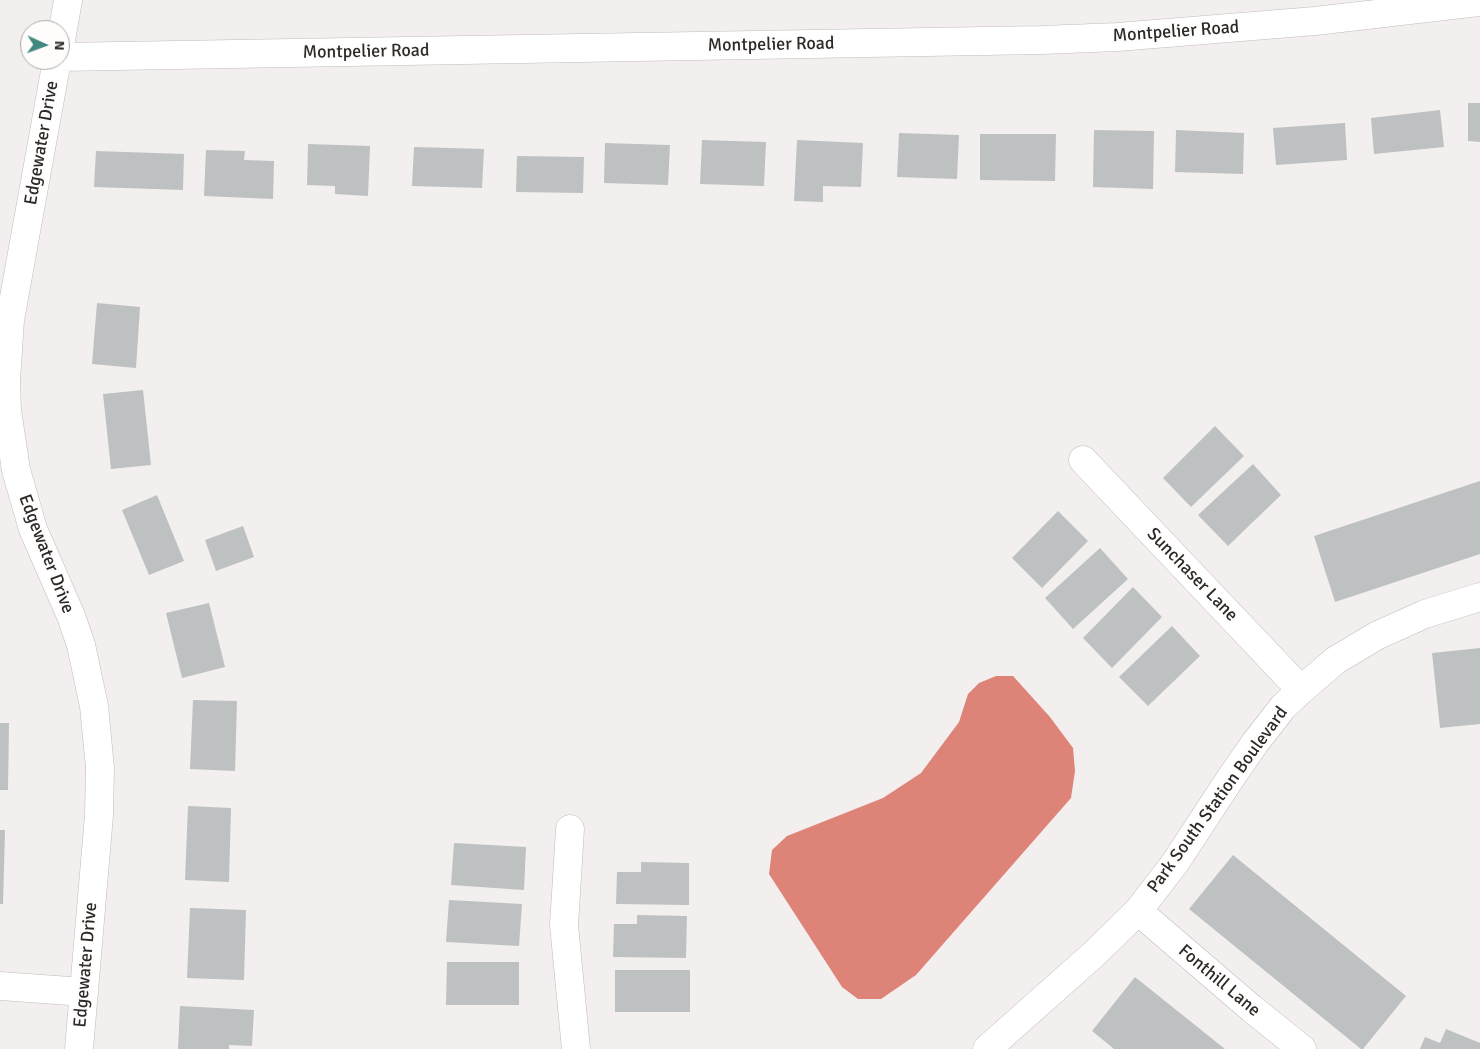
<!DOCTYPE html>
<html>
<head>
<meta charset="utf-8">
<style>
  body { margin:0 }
  #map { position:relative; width:1480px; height:1049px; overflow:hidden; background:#f3efee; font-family:Signika,sans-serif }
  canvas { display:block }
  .north { position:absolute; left:20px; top:20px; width:50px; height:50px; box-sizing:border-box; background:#fffdfc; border:1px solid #aaa9a8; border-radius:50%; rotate:92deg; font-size:14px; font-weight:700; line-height:20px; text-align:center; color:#2b2a29 }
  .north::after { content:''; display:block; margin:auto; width:18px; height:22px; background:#42887f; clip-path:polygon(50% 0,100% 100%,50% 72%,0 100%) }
</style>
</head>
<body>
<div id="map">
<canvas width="1480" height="1049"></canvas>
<div class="north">N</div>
</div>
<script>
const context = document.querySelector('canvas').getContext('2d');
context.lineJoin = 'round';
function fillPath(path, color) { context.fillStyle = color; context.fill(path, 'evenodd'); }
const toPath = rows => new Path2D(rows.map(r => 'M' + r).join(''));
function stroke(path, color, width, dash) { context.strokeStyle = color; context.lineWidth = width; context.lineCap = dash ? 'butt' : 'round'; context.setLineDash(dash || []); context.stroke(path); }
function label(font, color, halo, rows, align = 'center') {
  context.font = font + ' Signika,sans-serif'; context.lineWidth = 5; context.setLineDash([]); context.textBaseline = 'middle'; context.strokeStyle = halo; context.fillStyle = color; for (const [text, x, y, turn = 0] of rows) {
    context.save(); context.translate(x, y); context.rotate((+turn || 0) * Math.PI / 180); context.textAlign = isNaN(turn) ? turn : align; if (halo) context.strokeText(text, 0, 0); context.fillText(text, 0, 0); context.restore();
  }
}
const water = toPath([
  [996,676,1013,676,1050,717,1073,748,1075,771,1071,798,916,975,881,999,858,999,842,987,769,874,772,850,787,836,883,798,921,773,959,722,968,694,979,683]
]);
const building = toPath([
  [1468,103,1480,103,1480,142,1468,141],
  [1440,110,1444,147,1374,154,1371,118],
  [1345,123,1347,160,1276,165,1273,128],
  [1094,130,1154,131,1153,189,1093,187],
  [1176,130,1244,133,1243,174,1175,172],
  [899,133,959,135,957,179,897,177],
  [980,134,1056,134,1055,181,980,180],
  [702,140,766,142,764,186,700,184],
  [797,140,863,143,861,187,823,186,823,202,794,201],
  [605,143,670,145,668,185,604,183],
  [308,144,370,146,368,196,335,194,335,186,307,185],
  [414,147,484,149,482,188,412,186],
  [206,150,245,151,244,160,274,161,273,199,204,196],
  [96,151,184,154,183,190,94,187],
  [517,156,584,157,583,193,516,192],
  [97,303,140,307,136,368,92,364],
  [143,390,151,465,111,469,103,394],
  [1215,426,1244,456,1191,507,1163,478],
  [1253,464,1281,495,1228,546,1198,515],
  [1480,481,1480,554,1335,602,1314,536],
  [157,495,184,561,149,575,122,510],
  [1058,511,1088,541,1042,588,1012,558],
  [243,526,254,557,216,571,205,540],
  [1100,548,1128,579,1073,629,1045,598],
  [1133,587,1162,617,1112,668,1083,638],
  [209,603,225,667,182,678,166,613],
  [1172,626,1200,656,1148,706,1119,677],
  [1480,648,1480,724,1440,728,1432,653],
  [193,700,237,701,235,771,190,769],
  [0,723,9,723,8,790,0,790],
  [188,806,231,808,229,882,185,880],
  [0,830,5,830,3,904,0,904],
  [454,843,526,847,524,890,451,885],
  [1233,855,1406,996,1363,1049,1361,1049,1189,909],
  [641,862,689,863,689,905,616,904,617,872,641,872],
  [449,900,522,904,519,946,446,942],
  [190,908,246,910,244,980,187,978],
  [637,915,687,916,686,958,613,957,614,924,637,924],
  [447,962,519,962,519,1005,446,1005],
  [615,970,690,970,690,1012,615,1012],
  [1135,977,1225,1049,1114,1049,1092,1031],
  [180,1006,254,1010,252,1046,229,1045,229,1049,178,1049],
  [1446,1029,1480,1043,1480,1049,1420,1049,1425,1037,1440,1043]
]);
const street = toPath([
  [60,46,68,0],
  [60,57,1042,40,1118,37,1315,21,1480,2],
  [57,60,10,320,6,380,7,410,16,470,33,529,71,616,81,645,94,706,100,768,99,815,79,1049],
  [1083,460,1301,690],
  [570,829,564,925,576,1049],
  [1138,911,1251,1008,1302,1049],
  [0,986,84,992],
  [987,1049,1094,954,1138,911,1175,863,1230,779,1255,743,1283,707,1301,690,1336,660,1378,635,1425,614,1480,597]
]);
const streetNames = [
  ["Montpelier Road",1176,32,-4],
  ["Montpelier Road",771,45,-1],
  ["Montpelier Road",366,52,-1],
  ["Edgewater Drive",42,143,-80],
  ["Edgewater Drive",46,554,69],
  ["Sunchaser Lane",1192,575,46],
  ["Park South Station Boulevard",1218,800,-54],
  ["Edgewater Drive",86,965,-85],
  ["Fonthill Lane",1219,981,40]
];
fillPath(water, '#de8378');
fillPath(building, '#bec1c1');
stroke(street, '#bfbbbb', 29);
stroke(street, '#fff', 28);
label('18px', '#2b2a29', '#fffdfc', streetNames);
</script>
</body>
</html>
